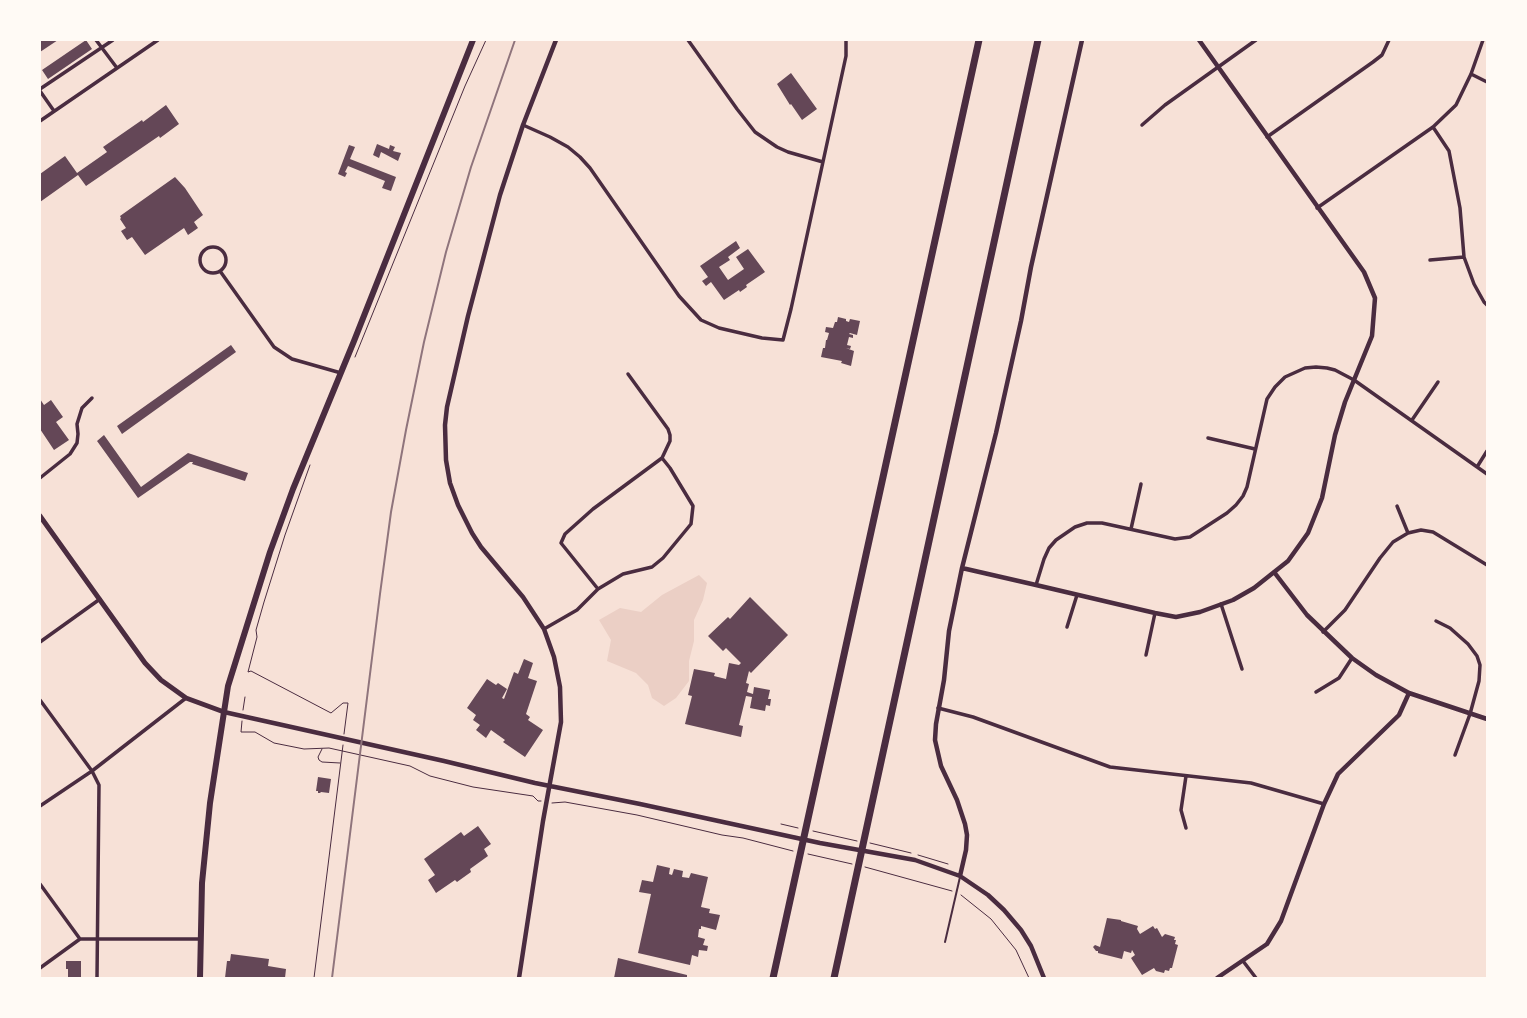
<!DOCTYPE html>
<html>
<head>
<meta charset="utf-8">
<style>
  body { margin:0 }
  #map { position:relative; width:1527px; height:1018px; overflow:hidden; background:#f7e1d7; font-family:Jost,sans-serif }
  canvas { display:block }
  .frame { position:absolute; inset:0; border:41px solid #fffaf5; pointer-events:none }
</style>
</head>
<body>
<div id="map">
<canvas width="1527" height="1018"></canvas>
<div class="frame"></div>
</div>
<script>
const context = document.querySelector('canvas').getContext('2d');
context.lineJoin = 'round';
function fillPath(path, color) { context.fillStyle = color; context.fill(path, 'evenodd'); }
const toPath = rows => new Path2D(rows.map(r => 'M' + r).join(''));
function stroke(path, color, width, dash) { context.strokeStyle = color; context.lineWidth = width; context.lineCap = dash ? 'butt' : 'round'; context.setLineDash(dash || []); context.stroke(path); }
const green = toPath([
  [699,575,707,583,703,600,694,620,694,641,689,661,689,681,676,698,664,706,652,698,648,685,636,673,607,661,611,640,599,620,620,608,641,612,662,595]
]);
const building = toPath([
  [40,40,58,40,40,52],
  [86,40,92,49,48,79,42,70],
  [791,73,817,109,802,120,791,104,790,105,777,84],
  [166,105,179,124,160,138,159,136,86,186,78,175,40,202,40,174,65,156,77,173,107,152,103,147,142,120,143,122],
  [377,144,389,149,390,145,395,147,393,151,401,153,398,161,381,152,379,158,373,155],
  [349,145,355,147,350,159,396,177,391,191,382,188,385,181,348,166,345,172,347,173,345,177,338,174],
  [175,177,185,188,203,215,194,222,198,228,188,235,184,228,145,255,132,237,127,240,121,231,126,228,120,219,121,218,120,216],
  [736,241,740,248,728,257,730,260,719,267,728,280,744,269,736,257,748,249,765,272,746,285,747,287,740,292,739,290,724,300,711,282,706,286,702,281,708,277,700,266],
  [838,317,846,319,846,321,849,322,850,319,860,321,857,335,850,333,849,334,853,335,853,338,849,337,847,345,851,346,850,349,846,348,854,351,851,366,841,363,842,361,821,357,823,348,825,348,826,340,827,340,829,333,825,332,826,327,833,328,835,322,837,322],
  [231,345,236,352,122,434,117,426],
  [40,399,44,405,51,400,63,417,56,422,69,440,54,450,40,429],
  [104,435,141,487,188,453,248,473,245,481,192,464,193,462,190,462,138,498,97,441],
  [750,597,788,635,751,673,749,671,746,683,749,684,747,692,753,694,754,687,770,690,768,699,771,699,770,706,766,705,765,711,750,708,752,697,746,696,739,725,743,726,741,737,685,724,692,696,688,695,694,669,715,673,714,676,726,679,729,663,739,665,741,663,726,648,723,651,708,636,728,617,730,619],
  [524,659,533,663,528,678,537,681,526,714,530,717,528,720,543,730,525,757,503,742,505,740,491,730,486,738,476,730,480,725,473,720,476,715,467,708,487,679,496,685,498,683,507,689,502,698,504,699,514,672,518,674],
  [318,777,331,779,329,793,321,792,320,793,318,793,318,791,316,791],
  [478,826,491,844,484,849,488,856,470,869,471,872,457,882,455,880,436,893,428,880,435,875,424,859,461,832,464,836],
  [657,865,670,868,669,874,672,875,674,869,683,871,682,877,689,878,691,873,708,877,701,907,710,909,709,913,720,915,716,930,701,926,701,929,699,929,698,937,705,939,703,945,708,946,707,951,699,950,698,957,692,955,690,965,638,953,651,894,639,892,642,880,653,882],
  [1107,918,1121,920,1121,921,1138,926,1137,929,1140,934,1153,926,1155,929,1157,928,1162,937,1165,934,1175,937,1174,940,1176,940,1175,944,1178,945,1172,968,1170,968,1169,971,1165,970,1164,973,1156,971,1154,968,1142,975,1131,958,1135,955,1132,950,1131,953,1124,951,1122,959,1098,953,1098,951,1096,951,1093,947,1095,945,1100,947],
  [231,954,269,959,268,966,286,969,285,978,225,978,227,961,230,961],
  [618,958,687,975,687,978,614,978],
  [66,961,81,961,81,978,68,978,68,969,66,969]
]);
const path = toPath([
  [355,357,465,86,486,40],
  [310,465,285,535,264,602,256,630,257,637,248,672,251,671,331,713,343,703,348,703,344,734],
  [243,710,245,697],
  [242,721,241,732,255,732,274,743,304,749,329,748,410,766,430,776,473,787,533,796,538,801,541,801],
  [322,749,318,757,319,760,322,762,340,763],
  [552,803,565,802,637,815,722,835,743,838,793,851],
  [781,824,798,828],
  [813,831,857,841],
  [870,843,911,853],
  [808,854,852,864],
  [918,855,948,864],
  [865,867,952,891],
  [961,895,991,919,1016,950,1029,978],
  [314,978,343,745]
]);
const service = toPath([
  [945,942,960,877]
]);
const minor = toPath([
  [96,40,117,68],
  [688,40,737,109,755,132,777,147,788,152,823,162],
  [1471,74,1487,82],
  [40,89,113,40],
  [40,91,54,111],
  [40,121,158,40],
  [523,125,550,137,568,147,580,157,590,168,679,296,701,320,719,328,762,338,783,340,791,309,846,56,846,40],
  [1142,125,1165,105,1256,40],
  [1433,127,1449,151,1460,208,1464,257,1474,284,1484,302,1487,305],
  [1267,137,1373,62,1382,55,1389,40],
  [1317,208,1433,127,1456,105,1471,74,1483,40],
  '200 260a13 13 0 1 1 26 0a13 13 0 1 1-26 0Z',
  [1430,260,1464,257],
  [220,271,274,347,292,359,341,373],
  [1412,420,1438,382],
  [1208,438,1255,449],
  [1477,467,1487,451],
  [40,478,70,454,77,443,78,434,77,424,82,408,92,398],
  [1397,506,1408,533],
  [1131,529,1141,484],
  [1036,585,1044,559,1049,548,1056,540,1075,527,1087,523,1102,523,1175,539,1190,537,1227,513,1236,505,1243,496,1247,487,1267,399,1275,387,1285,377,1305,368,1316,367,1327,368,1335,370,1354,380,1487,474],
  [598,589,561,543,565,534,593,509,662,458,670,441,670,435,668,429,628,374],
  [1221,604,1242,669],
  [1436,621,1450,628,1468,644,1477,656,1480,665,1479,681,1470,714,1455,755],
  [1067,627,1077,595],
  [544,629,577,610,598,589,623,574,652,567,663,558,691,524,693,506,670,468,662,458],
  [1323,632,1345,610,1380,558,1393,542,1408,533,1421,530,1433,532,1487,565],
  [40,642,100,599],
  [1146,655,1155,613],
  [1316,692,1339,678,1352,658],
  [40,700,92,771,99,785,97,978],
  [938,708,973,717,1110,767,1251,783,1324,804],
  [1186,776,1181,810,1186,828],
  [40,806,92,771,186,698],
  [40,884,80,939],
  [80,939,201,939],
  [1243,961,1256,978],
  [40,968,80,939]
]);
const tertiary = toPath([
  [962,568,1036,585,1155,613,1176,617,1200,612,1233,600,1254,588,1288,561,1308,533,1322,498,1335,435,1345,402,1372,336,1375,298,1364,272,1199,40],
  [1274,572,1307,615,1352,658,1376,675,1409,693,1487,719],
  [224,712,444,761,535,783,640,804,820,843,915,860,960,876,988,895,1004,910,1021,930,1031,946,1044,978],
  [960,876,966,850,967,835,965,824,957,800,941,766,935,740,936,724,944,680,949,631,962,568,996,433,1021,321,1031,267,1082,40],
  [519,978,543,821,561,722,560,687,554,657,544,629,523,597,481,547,472,533,458,505,450,483,446,460,445,425,447,407,468,316,500,195,523,125,556,40],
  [1217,978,1267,944,1281,921,1324,804,1338,774,1399,715,1409,693]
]);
const secondary = toPath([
  [40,516,145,663,161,680,186,698,224,712]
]);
const primary = toPath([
  [200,978,202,883,210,803,228,686,270,552,293,489,354,341,473,40]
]);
const motorway = toPath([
  [773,978,979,40],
  [834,978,1038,40]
]);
const rail = toPath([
  [332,978,380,594,391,512,406,430,424,342,446,252,471,167,515,40]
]);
fillPath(green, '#ebcfc5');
fillPath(building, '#644757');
stroke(path, '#4a2c40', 1);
stroke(service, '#4a2c40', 2);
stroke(minor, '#4a2c40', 3.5);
stroke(tertiary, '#4a2c40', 4.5);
stroke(secondary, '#4a2c40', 5);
stroke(primary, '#4a2c40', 6);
stroke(motorway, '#4a2c40', 7);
stroke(rail, '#8f747c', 2);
</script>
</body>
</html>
